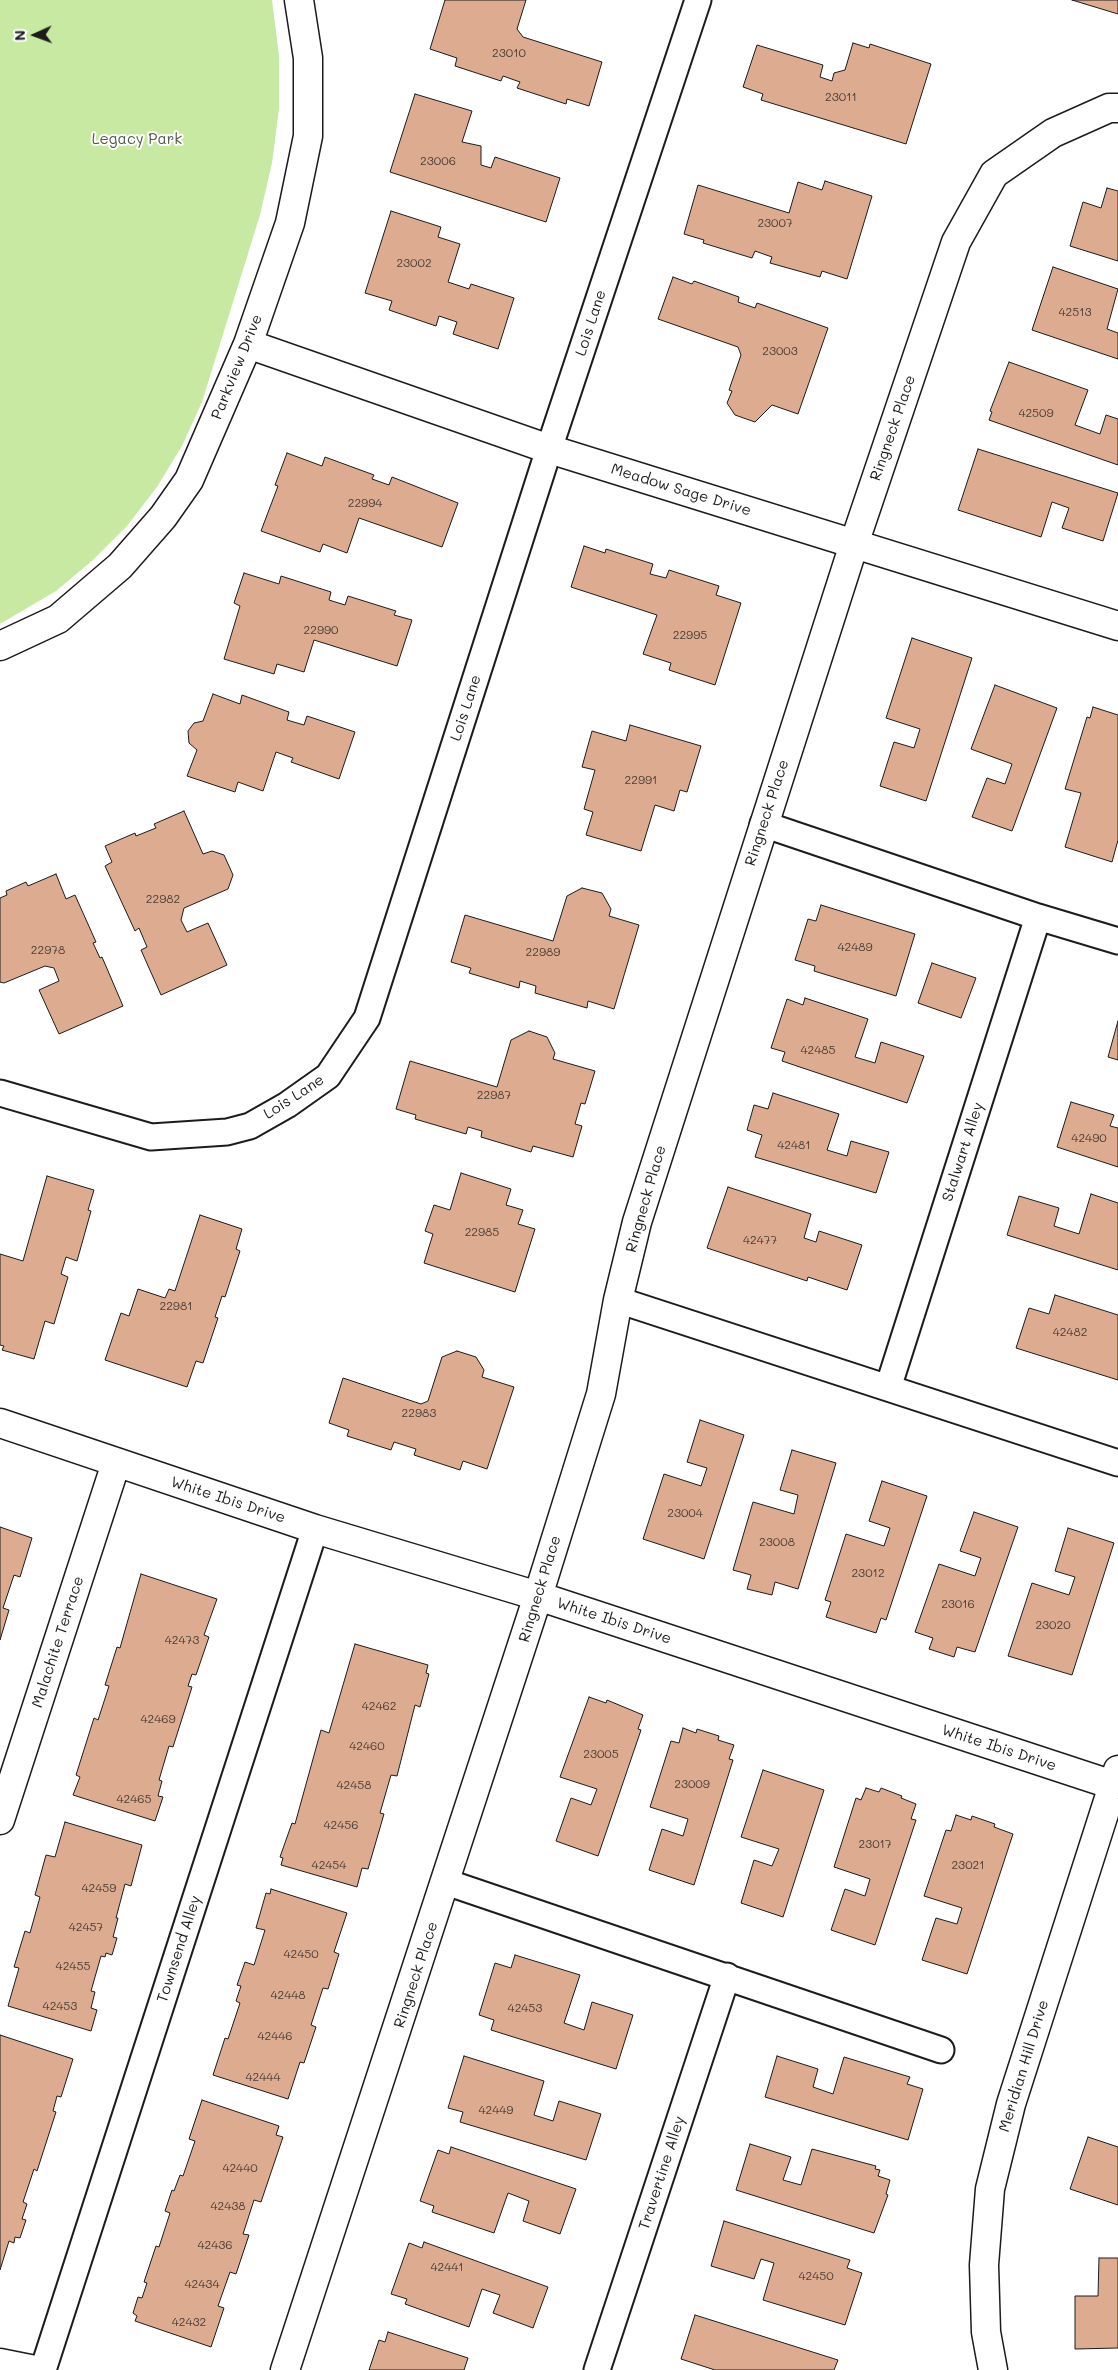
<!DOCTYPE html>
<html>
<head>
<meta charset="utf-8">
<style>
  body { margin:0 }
  #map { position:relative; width:1118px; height:2370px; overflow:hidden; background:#fff; font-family:Mali,sans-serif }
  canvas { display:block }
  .north { position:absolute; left:10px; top:10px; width:50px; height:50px; -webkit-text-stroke:4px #fff; paint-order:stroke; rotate:268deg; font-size:14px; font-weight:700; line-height:20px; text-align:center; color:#1c1c1c }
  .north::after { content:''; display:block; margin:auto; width:18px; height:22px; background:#1c1c1c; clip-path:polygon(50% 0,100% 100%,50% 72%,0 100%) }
</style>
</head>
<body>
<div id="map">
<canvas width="1118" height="2370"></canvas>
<div class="north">N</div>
</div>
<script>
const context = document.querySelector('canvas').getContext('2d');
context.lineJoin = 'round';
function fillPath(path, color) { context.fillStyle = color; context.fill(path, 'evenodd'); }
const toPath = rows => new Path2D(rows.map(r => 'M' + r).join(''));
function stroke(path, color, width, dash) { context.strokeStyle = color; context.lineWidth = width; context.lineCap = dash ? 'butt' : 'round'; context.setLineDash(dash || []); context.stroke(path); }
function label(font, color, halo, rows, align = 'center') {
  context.font = font + ' Mali,sans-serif'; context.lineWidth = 4; context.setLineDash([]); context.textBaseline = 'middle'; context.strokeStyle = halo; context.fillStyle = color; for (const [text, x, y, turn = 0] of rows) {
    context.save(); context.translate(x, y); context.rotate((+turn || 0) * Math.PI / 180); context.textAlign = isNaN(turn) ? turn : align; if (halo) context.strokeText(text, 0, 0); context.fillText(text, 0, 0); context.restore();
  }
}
const green = toPath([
  [0,0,272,0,279,56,279,109,272,163,260,215,202,402,182,446,157,487,127,526,93,560,56,591,0,624]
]);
const building = toPath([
  [445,0,526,0,517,29,523,37,602,62,589,106,567,99,566,104,517,88,520,82,503,76,501,81,455,66,457,58,430,49,445,0],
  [1072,0,1118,0,1118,14,1072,0],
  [853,43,869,48,870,44,931,64,906,144,761,100,763,94,743,87,757,45,823,65,820,77,832,81,834,73,845,70,853,43],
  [415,94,472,111,462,142,481,146,481,165,491,168,495,157,560,178,546,222,390,172,415,94],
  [825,181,872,196,847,279,822,271,820,277,770,263,772,257,755,251,752,258,703,243,704,240,684,234,698,185,789,213,798,182,822,190,825,181],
  [1107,188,1118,191,1118,261,1070,246,1083,202,1101,208,1107,188],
  [391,211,441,227,438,237,460,244,448,282,469,289,471,284,514,298,498,349,453,334,457,322,439,316,436,326,389,310,392,301,365,293,391,211],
  [1053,267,1118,289,1107,329,1118,333,1118,359,1032,330,1053,267],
  [673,277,692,284,694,281,739,297,738,302,755,308,757,303,828,328,798,414,772,405,755,422,735,415,727,403,732,391,729,390,741,355,738,347,658,319,673,277],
  [1009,362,1088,390,1075,425,1100,434,1106,415,1118,419,1118,465,989,420,992,412,990,411,1009,362],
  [978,449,1118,493,1103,541,1062,528,1069,508,1052,502,1041,537,958,510,978,449],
  [287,453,322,466,325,457,374,475,372,479,389,485,392,477,458,503,442,547,359,518,347,553,323,544,320,552,261,531,278,486,275,485,287,453],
  [584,546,605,553,606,549,653,564,650,574,666,578,669,570,719,586,716,595,741,603,715,685,669,670,671,663,643,654,657,615,571,587,584,546],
  [244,573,279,584,281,576,331,592,329,600,345,605,348,596,396,611,394,615,412,620,397,666,314,640,304,672,277,664,274,674,224,659,240,606,234,603,244,573],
  [912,638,972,658,926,801,880,786,894,742,914,748,920,729,886,718,912,638],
  [995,685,1057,708,1012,831,972,817,987,778,1005,784,1012,764,971,749,995,685],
  [213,694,240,704,242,695,289,712,287,720,304,725,307,716,355,732,339,779,291,762,293,758,276,752,263,791,238,782,235,792,187,776,197,750,189,743,188,731,194,723,203,721,213,694],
  [1093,707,1118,715,1118,840,1112,862,1065,847,1081,793,1065,789,1087,717,1090,718,1093,707],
  [630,725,701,746,687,792,680,790,674,811,655,805,641,851,586,835,593,812,584,809,595,770,582,767,592,731,626,741,630,725],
  [184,811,203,854,212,851,224,855,233,875,228,889,184,908,181,920,187,932,208,923,227,965,161,995,141,950,147,947,139,928,135,931,105,866,112,862,105,846,135,833,136,836,156,828,154,824,184,811],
  [56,874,66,899,75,895,96,942,93,943,100,958,102,957,123,1006,59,1034,39,990,59,981,54,968,45,966,4,983,0,982,0,898,7,895,6,891,26,882,28,886,56,874],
  [582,888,602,893,611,909,609,916,639,925,614,1009,588,1001,587,1008,535,993,536,986,520,981,519,988,469,973,471,968,451,962,465,915,553,941,567,896,582,888],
  [821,905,915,934,896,996,814,971,815,966,795,960,808,919,816,921,821,905],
  [932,963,976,978,961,1018,918,1003,932,963],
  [805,998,868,1019,855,1057,875,1063,881,1042,924,1056,907,1103,782,1061,785,1052,771,1048,787,999,803,1005,805,998],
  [1118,1021,1118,1060,1108,1057,1118,1021],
  [529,1031,547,1037,555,1053,553,1059,595,1071,585,1104,581,1103,575,1124,582,1126,573,1157,533,1146,531,1152,481,1137,482,1131,468,1127,466,1134,415,1119,416,1115,396,1109,410,1061,497,1087,511,1040,529,1031],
  [773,1093,839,1114,827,1150,847,1156,851,1141,889,1152,876,1193,755,1157,762,1135,747,1130,754,1105,768,1109,773,1093],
  [1071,1102,1114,1115,1110,1126,1118,1128,1118,1167,1057,1147,1071,1102],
  [461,1173,511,1189,506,1205,523,1210,518,1224,535,1229,515,1292,424,1263,433,1234,425,1231,434,1205,450,1210,461,1173],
  [47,1176,94,1190,88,1210,91,1211,77,1261,66,1257,61,1274,68,1277,54,1324,45,1321,34,1359,2,1350,4,1346,0,1345,0,1254,23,1261,47,1176],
  [728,1187,811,1214,804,1238,816,1242,819,1231,862,1245,847,1290,808,1277,807,1281,707,1248,728,1187],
  [1091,1194,1118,1203,1118,1270,1007,1235,1019,1196,1059,1208,1054,1226,1079,1234,1091,1194],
  [200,1215,242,1229,236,1249,240,1251,225,1297,222,1296,215,1317,218,1318,203,1363,196,1361,187,1387,105,1360,121,1313,129,1316,138,1289,165,1298,169,1289,175,1291,200,1215],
  [1055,1295,1118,1315,1118,1380,1016,1348,1029,1308,1049,1314,1055,1295],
  [457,1351,476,1357,484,1370,482,1377,514,1387,487,1469,463,1461,460,1470,414,1455,416,1449,394,1442,391,1450,347,1436,349,1430,329,1423,343,1378,421,1404,428,1401,442,1357,457,1351],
  [700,1420,744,1435,704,1559,643,1539,664,1474,701,1486,707,1468,687,1462,700,1420],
  [792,1450,836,1463,798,1589,775,1582,772,1595,747,1589,751,1575,733,1570,753,1502,794,1514,798,1495,780,1490,792,1450],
  [882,1481,927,1496,886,1620,881,1618,876,1633,826,1617,831,1602,825,1600,846,1534,884,1546,890,1528,869,1521,882,1481],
  [974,1512,1018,1527,975,1652,957,1647,954,1657,929,1649,933,1638,915,1632,939,1564,975,1576,981,1558,960,1551,974,1512],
  [0,1527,32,1538,20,1577,14,1575,3,1608,9,1610,0,1640,0,1527],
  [1068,1528,1114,1543,1072,1675,1008,1656,1032,1583,1069,1595,1075,1577,1055,1571,1068,1528],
  [141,1574,217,1599,204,1635,209,1637,196,1675,192,1674,188,1686,192,1687,173,1747,169,1746,159,1780,162,1781,158,1796,163,1797,155,1821,73,1795,80,1777,76,1775,94,1718,98,1720,109,1686,105,1685,117,1647,120,1648,141,1574],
  [355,1644,428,1665,426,1673,429,1674,420,1707,415,1705,397,1776,391,1775,380,1813,384,1814,368,1869,362,1868,357,1887,281,1865,283,1858,280,1857,292,1823,295,1824,321,1730,329,1733,355,1644],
  [589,1697,606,1703,607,1700,643,1715,638,1729,641,1730,598,1856,556,1841,571,1798,591,1805,597,1789,560,1777,589,1697],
  [683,1728,696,1733,697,1729,719,1736,718,1740,734,1745,729,1759,733,1760,694,1885,649,1870,662,1829,683,1836,688,1819,650,1807,671,1741,679,1743,683,1728],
  [763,1770,824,1790,783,1917,741,1903,754,1860,772,1866,779,1849,741,1837,763,1770],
  [866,1788,879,1792,881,1788,902,1796,901,1798,916,1804,911,1819,916,1820,875,1945,831,1930,845,1889,865,1896,870,1879,834,1867,856,1798,861,1800,866,1788],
  [956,1815,971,1820,972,1816,995,1824,994,1827,1013,1834,967,1974,922,1960,936,1918,957,1924,962,1908,924,1896,946,1830,951,1831,956,1815],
  [65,1822,142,1845,131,1886,125,1884,116,1918,118,1918,113,1937,117,1938,112,1955,106,1953,105,1957,101,1956,91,1991,95,1992,91,2008,97,2010,91,2031,8,2006,19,1968,14,1967,25,1931,30,1933,40,1897,35,1895,46,1855,55,1857,65,1822],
  [271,1889,347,1913,334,1952,339,1954,328,1989,323,1988,311,2025,316,2027,304,2063,300,2062,288,2099,213,2075,225,2038,228,2039,240,2003,236,2001,241,1986,237,1985,245,1962,254,1965,265,1930,256,1928,266,1893,270,1894,271,1889],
  [515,1955,580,1975,564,2023,584,2030,592,2002,633,2015,616,2069,491,2030,494,2020,479,2015,495,1963,511,1968,515,1955],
  [0,2035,73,2059,61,2097,57,2096,53,2111,56,2112,37,2171,34,2169,23,2202,27,2204,22,2219,26,2220,20,2238,15,2237,14,2243,9,2241,0,2270,0,2035],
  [464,2056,544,2081,534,2115,553,2121,559,2101,601,2114,586,2160,460,2122,463,2112,448,2108,464,2056],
  [777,2056,818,2069,813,2087,833,2094,844,2057,910,2077,907,2084,923,2089,908,2140,765,2097,777,2056],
  [202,2100,279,2126,276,2135,283,2137,261,2202,254,2200,243,2234,249,2235,236,2274,230,2272,218,2306,224,2308,211,2347,135,2321,137,2316,133,2313,138,2297,142,2298,147,2283,144,2282,156,2246,159,2247,170,2213,165,2211,172,2190,174,2191,180,2175,183,2176,195,2141,189,2139,202,2100],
  [1088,2137,1118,2147,1118,2205,1070,2189,1088,2137],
  [750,2144,791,2157,783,2180,801,2185,812,2149,876,2166,875,2169,880,2170,878,2176,890,2180,886,2194,888,2195,874,2233,736,2190,750,2144],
  [451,2147,576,2189,560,2234,523,2221,529,2201,508,2193,494,2233,432,2212,434,2206,420,2201,438,2150,449,2154,451,2147],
  [724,2221,850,2260,847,2268,862,2273,845,2325,763,2300,774,2263,761,2259,754,2279,711,2266,724,2221],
  [424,2242,548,2287,533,2328,493,2313,500,2295,482,2289,469,2327,405,2304,407,2299,391,2294,409,2243,422,2248,424,2242],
  [1099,2258,1118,2258,1118,2348,1075,2349,1075,2296,1098,2296,1099,2258],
  [695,2315,838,2360,834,2370,715,2370,681,2359,695,2315],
  [388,2332,468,2358,464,2370,369,2370,379,2340,385,2342,388,2332]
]);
const service = toPath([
  [763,824,1038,917,1118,941],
  [0,1093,151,1137,227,1132,250,1126,287,1105,328,1076,367,1018,549,449,698,0],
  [618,1300,1118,1463],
  [888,1388,1038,917],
  [446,1882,941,2050],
  [43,2370,315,1529],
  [597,2370,727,1976]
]);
const minor = toPath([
  [248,344,549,449,1118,626],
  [0,646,58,619,120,566,163,517,189,480,248,344,290,223,308,136,308,58,299,0],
  [0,1423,315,1529,538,1596,1113,1785],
  [0,1820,116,1463],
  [0,2363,35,2370],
  [285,2370,538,1596,601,1394,618,1300,637,1222,854,544,956,242,994,174,1053,133,1109,108,1118,108],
  [993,2370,986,2332,984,2265,990,2189,1011,2104,1118,1770]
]);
const numberNames = [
  ["23010",509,53],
  ["23011",841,97],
  ["23006",438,161],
  ["23007",775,223],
  ["23002",414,263],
  ["42513",1075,312],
  ["23003",780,351],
  ["42509",1036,413],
  ["22994",365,503],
  ["22990",321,630],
  ["22995",690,635],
  ["22991",641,780],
  ["22982",163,899],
  ["42489",855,947],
  ["22978",48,950],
  ["22989",543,952],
  ["42485",818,1050],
  ["22987",494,1095],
  ["42490",1089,1138],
  ["42481",794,1145],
  ["22985",482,1232],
  ["42477",760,1240],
  ["22981",176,1306],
  ["42482",1070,1332],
  ["22983",419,1413],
  ["23004",685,1513],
  ["23008",777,1542],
  ["23012",868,1573],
  ["23016",958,1604],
  ["23020",1053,1625],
  ["42473",182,1640],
  ["42462",379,1706],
  ["42469",158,1719],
  ["42460",367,1746],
  ["23005",601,1754],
  ["23009",692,1784],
  ["42458",354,1785],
  ["42465",134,1799],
  ["42456",341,1825],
  ["23017",875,1844],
  ["42454",329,1865],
  ["23021",968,1865],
  ["42459",99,1888],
  ["42457",86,1927],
  ["42450",301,1954],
  ["42455",73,1966],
  ["42448",288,1995],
  ["42453",60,2006],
  ["42453",525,2008],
  ["42446",275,2036],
  ["42444",263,2077],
  ["42449",496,2110],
  ["42440",240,2168],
  ["42438",228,2206],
  ["42436",215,2245],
  ["42441",447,2267],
  ["42450",816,2276],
  ["42434",202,2284],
  ["42432",189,2322]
];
const parkNames = [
  ["Legacy Park",137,139]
];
const streetNames = [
  ["Lois Lane",591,323,-72],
  ["Parkview Drive",237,367,-68],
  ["Ringneck Place",893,428,-71],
  ["Meadow Sage Drive",681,490,17],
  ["Lois Lane",466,708,-72],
  ["Ringneck Place",767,813,-72],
  ["Lois Lane",294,1097,-33],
  ["Stalwart Alley",963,1152,-72],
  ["Ringneck Place",646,1199,-74],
  ["White Ibis Drive",228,1500,18],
  ["Ringneck Place",540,1589,-73],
  ["White Ibis Drive",614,1621,18],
  ["Malachite Terrace",58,1642,-72],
  ["White Ibis Drive",999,1748,18],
  ["Townsend Alley",179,1949,-72],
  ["Ringneck Place",416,1975,-72],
  ["Meridian Hill Drive",1024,2066,-73],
  ["Travertine Alley",662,2173,-72]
];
fillPath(green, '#c8e9a1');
fillPath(building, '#ddab90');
stroke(building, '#1c1c1c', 1);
stroke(service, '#1c1c1c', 29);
stroke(minor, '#1c1c1c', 31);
stroke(service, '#fff', 25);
stroke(minor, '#fff', 28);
label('12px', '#4c4039', null, numberNames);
label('15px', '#505a44', '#fff', parkNames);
label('15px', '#1c1c1c', '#fff', streetNames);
</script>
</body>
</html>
